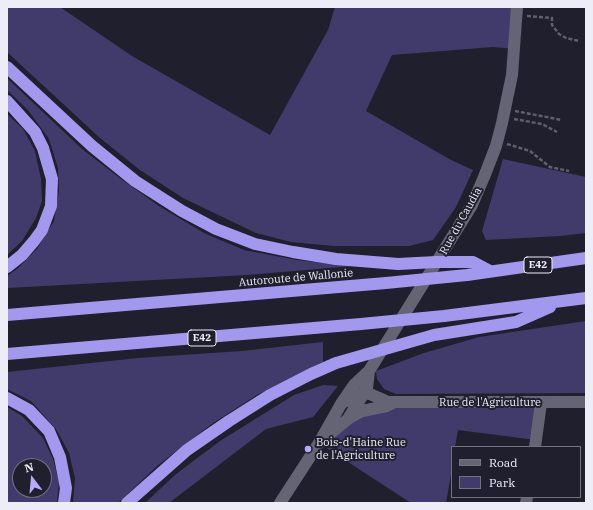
<!DOCTYPE html>
<html>
<head>
<meta charset="utf-8">
<style>
  body { margin:0 }
  #map { position:relative; width:593px; height:510px; overflow:hidden; background:#201f2d; font-family:"IBM Plex Serif",serif }
  canvas { display:block }
  .frame { position:absolute; inset:0; border:8px solid #ededf7; pointer-events:none }
  .legend { position:absolute; left:451px; top:446px; width:130px; height:52px; box-sizing:border-box; background:#201f2d; border:1px solid #72717e; margin:0; padding:5px 7px; list-style:none; font-size:12px; color:#ededf7 }
  .legend li { display:flex; align-items:center; gap:8px; height:20px }
  .legend b { width:20px; border:1px solid #72717e }
  .north { position:absolute; left:12px; top:458px; width:40px; height:40px; box-sizing:border-box; background:#201f2d; border:1px solid #72717e; border-radius:50%; rotate:344deg; font-size:11px; font-weight:700; line-height:16px; text-align:center; color:#ededf7 }
  .north::after { content:''; display:block; margin:auto; width:14px; height:18px; background:#b4acf9; clip-path:polygon(50% 0,100% 100%,50% 72%,0 100%) }
</style>
</head>
<body>
<div id="map">
<canvas width="593" height="510"></canvas>
<div class="frame"></div>
<ul class="legend">
<li><b style="height:5px;background:#656475"></b>Road</li>
<li><b style="height:11px;background:#413b6b"></b>Park</li>
</ul>
<div class="north">N</div>
</div>
<script>
const context = document.querySelector('canvas').getContext('2d');
context.lineJoin = 'round';
function fillPath(path, color) { context.fillStyle = color; context.fill(path, 'evenodd'); }
const toPath = rows => new Path2D(rows.map(r => 'M' + r).join(''));
function stroke(path, color, width, dash) { context.strokeStyle = color; context.lineWidth = width; context.lineCap = dash ? 'butt' : 'round'; context.setLineDash(dash || []); context.stroke(path); }
function label(font, color, halo, rows, align = 'center') {
  context.font = font + ' "IBM Plex Serif",serif'; context.lineWidth = 4; context.setLineDash([]); context.textBaseline = 'middle'; context.strokeStyle = halo; context.fillStyle = color; for (const [text, x, y, turn = 0] of rows) {
    context.save(); context.translate(x, y); context.rotate((+turn || 0) * Math.PI / 180); context.textAlign = isNaN(turn) ? turn : align; if (halo) context.strokeText(text, 0, 0); context.fillText(text, 0, 0); context.restore();
  }
}
const green = toPath([
  [7,7,60,7,132,56,270,135,328,30,335,7,517,7,515,49,493,47,392,55,366,111,451,160,473,170,456,207,433,240,409,246,334,246,291,242,256,233,183,198,140,170,100,138,7,52],
  [7,78,82,149,121,179,159,206,204,233,244,250,297,260,353,266,247,275,7,288,7,276,17,269,37,249,54,221,59,191,58,168,49,139,28,110,7,90],
  [7,114,23,129,35,151,41,179,42,201,36,218,22,241,7,255],
  [503,159,586,177,586,233,560,236,486,240,482,231],
  [586,321,586,393,396,394,384,389,377,379,376,371,424,353,479,337],
  [323,342,323,362,257,395,213,423,157,466,118,503,73,503,75,478,69,453,56,429,31,401,7,389,7,372,138,358,242,351],
  [323,385,338,386,313,417,266,429,169,503,145,503,176,474,220,441,294,395],
  [541,403,536,440,458,430,455,447,452,447,452,468,446,503,411,503,319,443,369,409],
  [7,407,22,416,43,438,53,459,59,482,57,503,7,503],
  [20,466,44,466,44,490,20,490]
]);
const path = toPath([
  [527,16,552,18,552,25,559,34,566,38,579,41],
  [515,111,562,120],
  [514,119,542,124,557,132],
  [507,144,530,151,550,167,569,171]
]);
const minor = toPath([
  [344,402,351,398,364,393,370,394,388,402,586,402],
  [349,418,362,411,387,406,395,402],
  [324,439,348,419,367,388,369,371],
  [535,447,541,403],
  [280,503,319,443,341,404,354,385,369,371,472,205,484,177,496,146,502,123,512,75,517,7],
  [526,503,527,497]
]);
const highway = toPath([
  [7,67,92,146,135,181,182,211,216,229,255,244,293,252,336,259,398,264,436,262,473,262,490,271],
  [7,101,35,132,43,148,52,179,51,206,42,230,34,241,22,255,7,267],
  [7,315,386,283,467,275,586,258],
  [7,354,361,324,444,316,586,298],
  [7,398,29,410,49,431,60,457,66,488,64,503],
  [127,503,187,450,229,421,270,395,311,374,336,363,434,335,516,322,550,307]
]);
const markers = [
  [308,449,4,"#b4acf9"]
];
const shields = [
  [538,265,28],
  [202,338,28]
];
const shieldNames = [
  ["E42",538,265],
  ["E42",202,338]
];
const streetNames = [
  ["Rue du Caudia",461,221,-61],
  ["Autoroute de Wallonie",296,278,-5],
  ["Rue de l'Agriculture",490,403]
];
const poiNames = [
  ["Bois-d'Haine Rue",316,443],
  ["de l'Agriculture",316,456]
];
fillPath(green, '#413b6b');
stroke(path, '#605f6c', 2.5, [4, 2]);
stroke(minor, '#656475', 12);
stroke(highway, '#a298ee', 12);
for (const [x, y, r, color] of markers) { const dot = new Path2D(); dot.arc(x, y, r, 0, 2 * Math.PI); context.fillStyle = color; context.fill(dot); stroke(dot, '#201f2d', 1.5); }
for (const [x, y, w] of shields) { const box = new Path2D(); box.roundRect(x - w / 2, y - 8, w, 16, 3); context.fillStyle = '#201f2d'; context.fill(box); stroke(box, '#ededf7', 1); }
label('bold 10px', '#ededf7', null, shieldNames);
label('11px', '#ededf7', '#201f2d', streetNames);
label('11px', '#ededf7', '#201f2d', poiNames, 'left');
</script>
</body>
</html>
